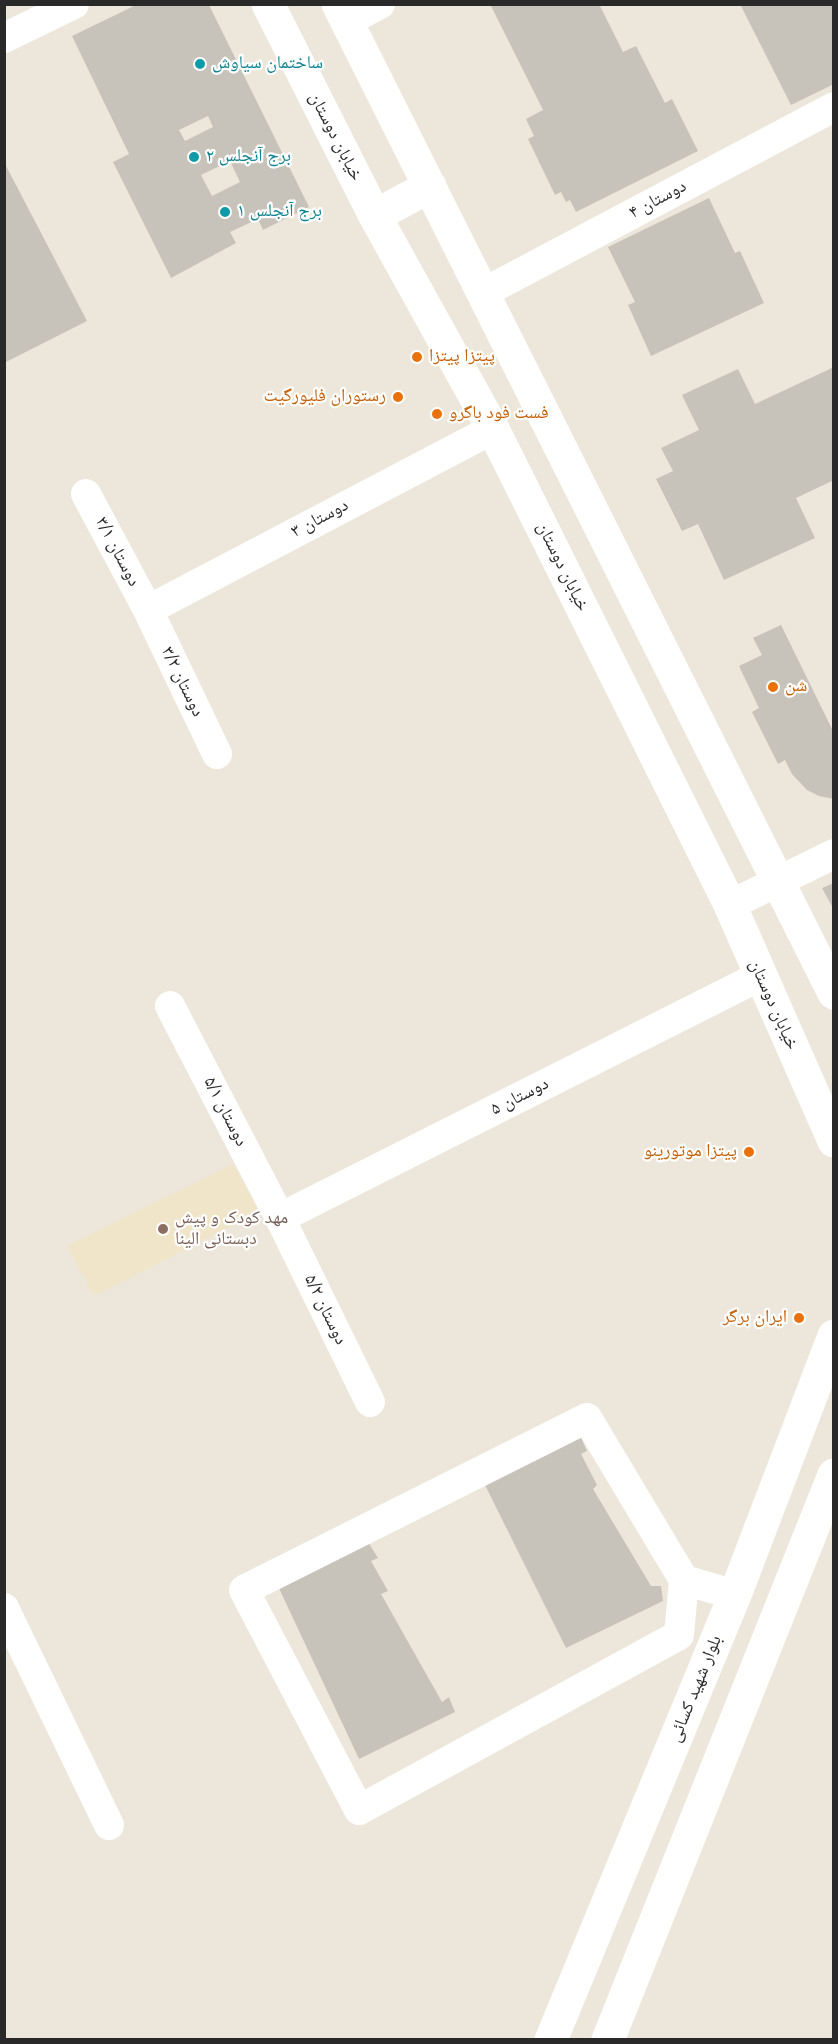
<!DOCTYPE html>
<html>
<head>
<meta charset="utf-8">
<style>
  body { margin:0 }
  #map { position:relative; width:838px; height:2044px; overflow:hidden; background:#ede6da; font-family:"Nunito Sans",sans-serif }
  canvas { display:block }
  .frame { position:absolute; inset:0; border:6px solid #292929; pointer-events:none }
</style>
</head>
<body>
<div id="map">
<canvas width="838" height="2044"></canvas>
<div class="frame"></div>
</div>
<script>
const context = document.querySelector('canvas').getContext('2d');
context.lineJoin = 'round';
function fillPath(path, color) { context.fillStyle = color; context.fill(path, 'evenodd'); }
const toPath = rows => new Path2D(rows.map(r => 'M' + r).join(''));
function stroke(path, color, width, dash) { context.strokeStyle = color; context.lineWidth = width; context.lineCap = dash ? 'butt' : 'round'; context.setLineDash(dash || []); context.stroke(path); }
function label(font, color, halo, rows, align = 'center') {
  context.font = font + ' "Nunito Sans","Noto Naskh Arabic",sans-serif'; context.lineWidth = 4.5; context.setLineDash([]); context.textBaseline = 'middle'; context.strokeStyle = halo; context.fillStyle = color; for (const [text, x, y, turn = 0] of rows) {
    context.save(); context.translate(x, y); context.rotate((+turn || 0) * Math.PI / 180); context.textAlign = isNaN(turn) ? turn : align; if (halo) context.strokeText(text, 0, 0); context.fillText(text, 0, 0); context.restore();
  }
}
const education = toPath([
  [233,1164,259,1212,94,1296,67,1246]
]);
const building = toPath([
  [490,4,599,4,623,52,636,46,665,103,672,99,698,151,576,212,570,200,566,202,561,192,555,195,528,139,534,136,526,119,543,110],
  [740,4,834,4,834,84,791,105],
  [136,5,209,5,309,207,263,230,258,219,230,232,236,243,171,278,113,162,129,154,72,36],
  [208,116,213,127,185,141,179,130],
  [230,161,240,182,212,196,201,175],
  [4,162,87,321,4,363],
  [709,198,735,253,740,251,764,303,651,356,628,305,635,302,608,247],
  [834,367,834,480,796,498,815,538,724,580,698,524,682,531,656,479,673,471,661,448,699,430,682,395,738,369,755,404],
  [781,625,834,733,834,799,819,796,807,790,792,774,785,760,778,764,752,712,759,708,739,666,762,655,753,638],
  [834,883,834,910,822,888],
  [580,1435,587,1451,581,1454,597,1485,593,1489,651,1586,661,1586,663,1601,566,1648,483,1481],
  [368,1542,378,1558,371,1561,388,1591,381,1594,442,1702,449,1697,455,1712,359,1759,277,1584]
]);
const street = toPath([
  [346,22,380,4],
  [4,38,74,4],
  [483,293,834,107],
  [86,494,148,610,217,754],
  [148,610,493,429],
  [730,905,834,854],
  [170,1006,280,1218,370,1402],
  [280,1218,760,976],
  [587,1418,684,1580,679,1635,359,1810,244,1590,587,1418],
  [684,1580,735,1595],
  [4,1608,109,1825]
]);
const secondary = toPath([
  [268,4,375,216,493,429,730,905,834,1141],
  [338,4,834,993],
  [375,216,430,186],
  [551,2040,735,1595,834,1336],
  [608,2040,834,1475]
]);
const markers = [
  [200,64,6,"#0f9aa8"],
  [194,157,6,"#0f9aa8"],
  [225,212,6,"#0f9aa8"],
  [417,357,6,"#e8710a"],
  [398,397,6,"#e8710a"],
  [437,414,6,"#e8710a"],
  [773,687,6,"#e8710a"],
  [749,1152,6,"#e8710a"],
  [163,1229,6,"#8d6e63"],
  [799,1318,6,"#e8710a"]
];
const cultureNames = [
  ["ساختمان سیاوش",212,64],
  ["برج آنجلس ۲",206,157],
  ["برج آنجلس ۱",237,212]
];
const streetNames = [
  ["خیابان دوستان",335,137,63],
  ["۴ دوستان",658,200,-28],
  ["۳ دوستان",320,519,-28],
  ["۳/۱ دوستان",117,552,62],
  ["خیابان دوستان",562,567,64],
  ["۳/۲ دوستان",182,682,64],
  ["خیابان دوستان",773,1005,66],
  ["۵ دوستان",520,1097,-27],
  ["۵/۱ دوستان",225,1112,63],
  ["۵/۲ دوستان",325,1310,64],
  ["بلوار شهید کسائی",696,1689,-68]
];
const foodNames = [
  ["پیتزا پیتزا",429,357],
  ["رستوران فلیورگیت",386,397,"right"],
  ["فست فود باگرو",449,414],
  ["شن",785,687],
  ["پیتزا موتورینو",737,1152,"right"],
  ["ایران برگر",787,1318,"right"]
];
const educationNames = [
  ["مهد کودک و پیش",175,1219],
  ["دبستانی الینا",175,1240]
];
fillPath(education, '#f0e5c8');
fillPath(building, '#c8c3ba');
stroke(street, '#fff', 30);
stroke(secondary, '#fff', 33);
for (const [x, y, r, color] of markers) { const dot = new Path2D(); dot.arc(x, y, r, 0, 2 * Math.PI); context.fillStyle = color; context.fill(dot); stroke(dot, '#fff', 2); }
label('18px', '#0d838f', '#fff', cultureNames, 'left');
label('18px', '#292929', '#fff', streetNames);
label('18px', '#c56008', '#fff', foodNames, 'left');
label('18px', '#785e54', '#fff', educationNames, 'left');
</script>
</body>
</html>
